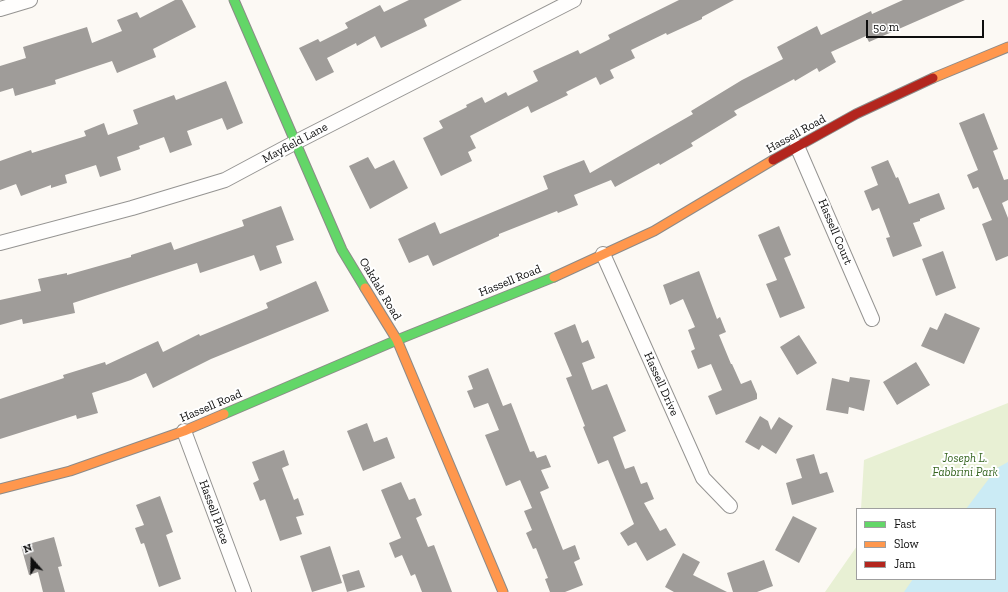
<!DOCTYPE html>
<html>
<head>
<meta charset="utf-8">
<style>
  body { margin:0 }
  #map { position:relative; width:1008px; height:592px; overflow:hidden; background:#fcf9f4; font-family:"Zilla Slab",serif }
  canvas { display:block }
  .legend { position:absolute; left:856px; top:508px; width:140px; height:72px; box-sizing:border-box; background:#fff; border:1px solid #9f9f9f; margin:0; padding:5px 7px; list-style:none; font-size:12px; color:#0e0e0e }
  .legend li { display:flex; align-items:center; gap:8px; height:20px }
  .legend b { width:20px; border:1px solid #9f9f9f }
  .north { position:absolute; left:12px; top:540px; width:40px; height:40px; -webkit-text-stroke:3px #fff; paint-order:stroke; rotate:340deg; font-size:11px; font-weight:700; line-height:16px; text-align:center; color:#0e0e0e }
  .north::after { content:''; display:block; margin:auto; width:14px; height:18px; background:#0e0e0e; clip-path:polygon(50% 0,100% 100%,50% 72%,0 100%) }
  .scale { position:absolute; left:866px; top:20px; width:118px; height:18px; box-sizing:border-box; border:2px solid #0e0e0e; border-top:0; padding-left:5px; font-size:12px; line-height:14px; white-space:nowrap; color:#0e0e0e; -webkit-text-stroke:3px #fff; paint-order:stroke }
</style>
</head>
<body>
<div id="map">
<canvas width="1008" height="592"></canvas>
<ul class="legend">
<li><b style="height:5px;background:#63d668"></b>Fast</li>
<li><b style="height:5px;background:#ff974d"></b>Slow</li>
<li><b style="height:5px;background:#b3261e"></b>Jam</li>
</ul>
<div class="north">N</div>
<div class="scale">50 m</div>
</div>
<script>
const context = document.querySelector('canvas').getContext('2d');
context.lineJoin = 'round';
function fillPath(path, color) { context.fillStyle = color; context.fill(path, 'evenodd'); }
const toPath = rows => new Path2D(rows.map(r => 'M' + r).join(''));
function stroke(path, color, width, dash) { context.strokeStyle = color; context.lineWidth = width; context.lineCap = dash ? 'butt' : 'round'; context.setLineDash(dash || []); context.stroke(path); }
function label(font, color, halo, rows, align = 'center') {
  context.font = font + ' "Zilla Slab",serif'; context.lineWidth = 4; context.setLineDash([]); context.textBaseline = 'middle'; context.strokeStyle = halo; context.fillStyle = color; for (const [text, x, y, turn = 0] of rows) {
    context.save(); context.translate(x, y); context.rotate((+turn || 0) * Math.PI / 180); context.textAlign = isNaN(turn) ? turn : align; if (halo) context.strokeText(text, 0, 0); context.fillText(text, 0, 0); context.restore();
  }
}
const green = toPath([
  [1008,403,1008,592,825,592,857,546,857,579,995,579,995,509,861,509,864,460]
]);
const water = toPath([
  [1008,462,1008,592,904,592,913,579,995,579,995,509,966,509,997,468]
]);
const building = toPath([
  [175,0,182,0,196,27,153,49,156,57,117,73,112,61,55,80,56,84,15,96,13,88,0,92,0,66,26,58,23,47,87,27,92,43,122,31,117,20,137,12,140,18],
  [409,0,462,0,424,19,427,26,381,48,375,36,357,46,356,43,327,58,334,72,316,81,299,48,318,39,320,42,348,28,345,23,380,5,384,12],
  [679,0,734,0,702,17,702,19,667,35,666,33,631,50,635,58,610,70,614,78,600,85,596,77,566,92,568,95,531,113,528,106,470,136,476,148,468,152,472,161,441,176,423,138,443,128,439,121,467,107,466,105,482,97,485,103,506,92,508,96,538,81,533,71,578,50,580,54,610,39,608,35],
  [903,0,965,0,869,42,866,36,831,52,836,62,819,72,817,68,795,81,794,79,734,111,737,115,691,143,693,146,660,165,659,163,615,187,611,180,574,195,578,205,558,213,557,211,499,234,499,236,433,266,428,255,409,263,398,239,435,222,440,234,548,189,543,176,584,160,590,173,693,114,691,111,742,80,783,59,777,47,817,26,821,35,871,11,872,14],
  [226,81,243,123,227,130,222,118,187,131,192,145,170,153,164,137,139,146,140,149,117,157,121,170,100,177,96,165,65,175,67,183,51,188,51,185,21,196,16,184,0,190,0,161,31,150,32,153,86,136,84,131,104,123,108,135,138,124,133,110,174,95,176,100],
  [984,113,998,149,993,151,1004,180,1008,179,1008,200,1002,203,1008,218,1008,256,996,261,982,224,992,220,978,187,973,189,967,175,978,170,959,123],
  [368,157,375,169,394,160,408,188,370,209,349,166],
  [888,160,896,178,898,177,909,204,939,193,945,209,920,219,920,221,913,223,922,246,893,257,886,238,890,237,879,208,872,211,864,191,878,185,871,167],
  [281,206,294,240,276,246,282,263,260,271,254,255,200,273,197,263,73,303,75,313,23,324,22,319,0,325,0,300,41,291,38,279,67,273,67,275,131,257,131,255,171,242,174,250,244,226,242,220],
  [779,226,791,255,784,258,805,308,780,318,766,284,777,280,758,235],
  [943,251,956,288,936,296,922,259],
  [699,271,717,319,720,317,726,332,719,335,731,364,732,364,741,384,751,380,757,394,757,399,716,415,708,396,722,390,711,364,698,369,691,351,695,349,688,330,695,327,683,299,670,305,663,285],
  [316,281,329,311,211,359,153,388,146,373,131,380,92,393,98,413,77,419,76,415,0,439,0,399,64,378,63,375,105,362,106,365,158,341,163,352,199,334,200,336,268,308,266,303],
  [945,313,980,328,964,364,921,346,930,327,937,330],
  [575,324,582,343,588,340,595,358,582,363,592,390,607,384,626,431,613,437,625,469,634,466,641,484,647,482,654,499,644,503,660,531,666,528,676,545,647,561,636,542,628,546,620,533,634,524,608,460,598,464,583,427,585,426,566,378,572,376,554,333],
  [799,335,817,363,797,375,780,347],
  [916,362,930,385,897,405,883,382],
  [488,368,503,406,511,403,530,452,534,451,537,458,546,455,551,467,541,470,549,488,540,492,563,550,575,545,580,559,574,562,583,585,565,592,550,592,545,579,548,578,536,548,533,549,526,533,532,530,524,511,532,508,520,480,506,486,485,435,499,430,488,403,474,408,467,391,473,389,468,376],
  [850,377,870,380,864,411,849,407,848,414,826,410,832,378,849,382],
  [760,416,768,421,771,430,779,417,793,426,776,454,762,445,759,450,745,442],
  [367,423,374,442,387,437,395,458,363,471,347,431],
  [284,450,289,465,282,468,294,500,298,498,304,515,296,517,302,534,280,541,265,499,260,501,253,483,259,480,252,462],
  [814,454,820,474,827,472,834,492,792,505,786,483,802,478,796,459],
  [401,482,409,500,415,498,422,515,416,518,428,547,434,545,452,592,422,592,415,574,411,576,402,555,395,558,389,543,401,538,381,490],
  [160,496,173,532,166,535,181,579,159,587,144,543,141,544,135,528,144,525,136,505],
  [793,516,817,528,799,563,775,550],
  [54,537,62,566,58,567,65,592,43,592,38,572,29,575,21,546],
  [330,546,342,583,312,592,300,556],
  [683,553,700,562,693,575,727,592,674,592,665,587],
  [764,560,773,586,757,592,733,592,727,573],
  [359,570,365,587,347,592,342,575]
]);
const street = toPath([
  [0,9,30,0],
  [797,146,872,319],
  [0,243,132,208,225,180,296,142,574,0],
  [603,254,703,478,730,506],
  [184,431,244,592]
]);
const fast = toPath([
  [234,0,342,250,365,288],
  [224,414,397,340,554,277]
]);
const slow = toPath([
  [933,78,1008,47],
  [554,277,654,231,773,160],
  [365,288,397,340,503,592],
  [0,489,70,471,184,431,224,414]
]);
const jam = toPath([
  [773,160,856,114,933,78]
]);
const streetNames = [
  ["Hassell Road",796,134,-29],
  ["Mayfield Lane",295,143,-28],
  ["Hassell Court",835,232,67],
  ["Hassell Road",510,281,-22],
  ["Oakdale Road",380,289,59],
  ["Hassell Drive",661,384,66],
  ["Hassell Road",211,406,-23],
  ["Hassell Place",214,512,70]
];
const parkNames = [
  ["Joseph L.",965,459],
  ["Fabbrini Park",965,473]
];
fillPath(green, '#e8f0d4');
fillPath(water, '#cbebf5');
fillPath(building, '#9f9c99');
stroke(street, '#959492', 16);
stroke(fast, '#8c8a88', 11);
stroke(slow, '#8c8a88', 11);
stroke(jam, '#8c8a88', 11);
stroke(street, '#fffefd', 14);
stroke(fast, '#63d668', 9);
stroke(slow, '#ff974d', 9);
stroke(jam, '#b3261e', 9);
label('12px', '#0e0e0e', '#fff', streetNames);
label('italic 12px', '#366520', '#fff', parkNames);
</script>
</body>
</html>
